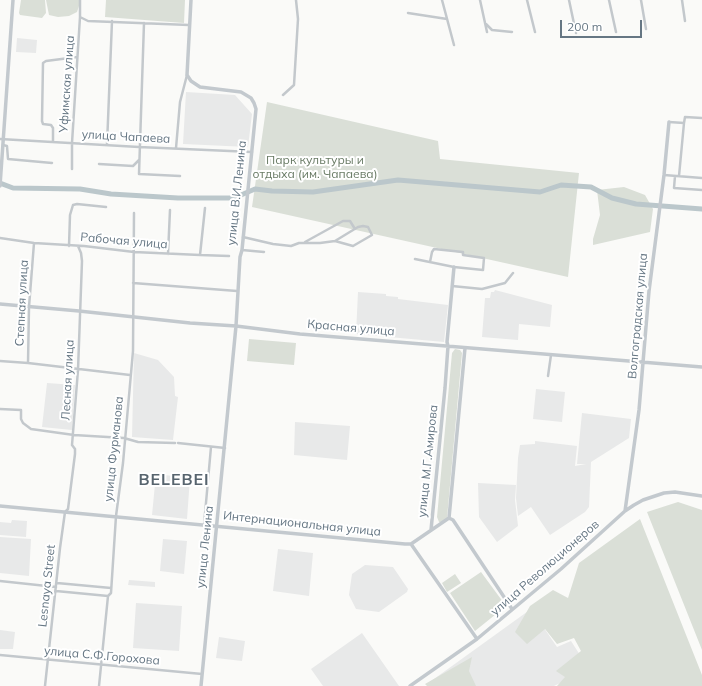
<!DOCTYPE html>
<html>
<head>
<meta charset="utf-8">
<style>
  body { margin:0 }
  #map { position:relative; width:702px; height:686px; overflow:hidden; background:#fafaf8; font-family:Mulish,sans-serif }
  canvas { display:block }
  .scale { position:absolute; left:560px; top:20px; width:82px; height:18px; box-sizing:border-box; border:2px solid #657683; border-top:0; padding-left:5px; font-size:12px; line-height:14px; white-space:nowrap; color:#657683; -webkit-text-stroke:3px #fff; paint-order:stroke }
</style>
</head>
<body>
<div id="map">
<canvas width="702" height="686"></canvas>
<div class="scale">200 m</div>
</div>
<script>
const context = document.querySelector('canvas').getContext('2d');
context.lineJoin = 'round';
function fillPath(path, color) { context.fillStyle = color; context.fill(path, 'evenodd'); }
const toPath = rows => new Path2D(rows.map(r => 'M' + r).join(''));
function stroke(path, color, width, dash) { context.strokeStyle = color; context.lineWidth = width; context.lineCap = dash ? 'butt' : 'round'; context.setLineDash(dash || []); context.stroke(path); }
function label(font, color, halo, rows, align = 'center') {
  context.font = font + ' Mulish,sans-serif'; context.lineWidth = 4; context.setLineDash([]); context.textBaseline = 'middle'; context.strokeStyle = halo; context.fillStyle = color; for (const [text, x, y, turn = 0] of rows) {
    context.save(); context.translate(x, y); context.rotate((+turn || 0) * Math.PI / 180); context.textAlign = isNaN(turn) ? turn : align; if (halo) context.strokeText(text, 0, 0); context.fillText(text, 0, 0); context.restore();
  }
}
const built = toPath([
  [17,38,37,40,36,53,16,52],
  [186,92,235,95,252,114,248,147,183,144],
  [495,290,552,305,550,327,519,324,518,340,482,337,485,298,490,298,491,292,494,292],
  [358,292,386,294,386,296,398,297,398,299,448,305,444,342,356,334],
  [134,353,158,360,174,377,175,396,178,397,173,440,132,437],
  [47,383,75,385,72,430,42,427],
  [536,389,565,392,562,422,533,419],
  [582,413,631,419,629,438,591,462,589,507,585,512,550,535,531,507,518,516,516,498,518,458,520,445,535,444,535,441,577,446,575,466,586,464,577,464],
  [295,422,350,426,347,460,294,455],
  [156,474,190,478,187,519,152,515],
  [478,483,516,485,515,500,518,526,497,542,479,517],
  [12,520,27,521,26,537,0,535,0,522,11,523],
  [0,537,31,539,29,576,0,573],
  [163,539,187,541,184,574,160,571],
  [278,549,313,553,309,596,273,591],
  [365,565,393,567,408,589,407,592,379,612,356,609,349,595,352,574],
  [129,580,155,582,155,587,128,585],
  [136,603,182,606,179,651,133,648],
  [531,609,557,647,571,641,589,669,554,686,428,686,427,684],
  [0,630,15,632,13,649,0,649],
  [362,633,399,686,323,686,311,669],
  [219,637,245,641,242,661,216,658]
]);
const green = toPath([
  [21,0,45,0,46,13,42,18,20,15,19,13],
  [46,0,80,0,79,6,77,12,69,16,58,17,49,15],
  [106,0,185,0,184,23,105,17],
  [267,102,438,141,440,159,579,173,568,277,252,207],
  [624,187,645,195,653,209,650,232,593,245,593,239,600,215,597,190],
  [249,339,296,343,294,365,247,361],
  [455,349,460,350,462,353,447,518,443,522,439,522,437,517,452,353],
  [678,502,702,510,702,650,647,512],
  [640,519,702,675,702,686,557,686,565,677,556,671,581,651,574,638,557,644,545,629,527,644,515,632,530,606,553,590,568,598,579,563],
  [481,572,506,606,475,631,450,593],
  [455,574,461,583,447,592,442,583],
  [472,657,469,671,476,686,427,686,425,684]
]);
const river = toPath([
  [0,183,13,188,80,189,111,194,178,198,234,198,255,189,272,191,313,192,398,180,540,192,561,185,591,187,612,198,636,204,702,209]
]);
const street = toPath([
  [442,0,454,45],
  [480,0,487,32],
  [527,0,535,32],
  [569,0,576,33],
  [609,0,616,32],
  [641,0,646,29],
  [682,0,685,21],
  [408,13,447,19],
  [80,17,88,21,189,25],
  [144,23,139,174,180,176],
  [486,24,492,30,512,32],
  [283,95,294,85,298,19,296,0],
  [669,122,684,123,685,117,702,118],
  [0,139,139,147,252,152],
  [53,142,53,128,51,125,43,124,42,121,43,63,46,61,77,57],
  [3,145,7,146,8,159,52,163],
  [107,145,112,21],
  [176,148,180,102,187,75],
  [99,164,133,166,139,160],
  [72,169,72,143,80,17,80,0],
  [664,175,702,178],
  [675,176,674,188,702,190],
  [679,176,684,123],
  [243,237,273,244,291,246,299,243,320,243,335,241,353,246,372,235,368,227,363,226,358,227,335,241],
  [0,238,34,243,84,246,134,252,200,255,205,208],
  [305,242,343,221,350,221,355,229],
  [69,246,70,215,73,205,77,204,106,207],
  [242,250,264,252],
  [168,254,170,210],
  [200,255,229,256],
  [415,259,454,267,483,270,484,258,463,255,463,252,434,249,432,252,430,262],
  [133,283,237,291],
  [452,286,482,289,505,283,513,273],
  [0,361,28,363,130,375],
  [28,363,29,307,34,243],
  [548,376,551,355],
  [0,409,21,410,21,419,23,423,31,429,74,435,124,438,138,442,175,443],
  [178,443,225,448],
  [204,525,211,447],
  [0,581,56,587],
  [57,583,111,588],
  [56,591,108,596],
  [0,655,202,674],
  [45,686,60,548,65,512,68,509,75,454,75,449,72,445,78,370,82,261,81,253,78,246],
  [99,686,108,596,111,593,116,516,123,463,133,351,134,213]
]);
const secondary = toPath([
  [191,0,187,75,191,81,200,87,241,92,251,98,254,103,256,109,242,250,240,257,236,326,201,686],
  [0,186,13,0],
  [0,304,79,311,190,323,236,326,300,334,702,367],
  [0,506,405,544,411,544,449,518],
  [625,511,639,410,649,291,664,175,669,122],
  [449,518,465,348],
  [449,518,453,520,512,609],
  [431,530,445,388,448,346,447,342,454,267],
  [411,544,477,639],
  [410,686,477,639,561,569,625,511,634,505,643,500,664,493,675,492,702,496]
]);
const streetNames = [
  ["Уфимская улица",67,84,-86],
  ["улица Чапаева",126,137,3],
  ["улица В.И.Ленина",237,193,-84],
  ["Рабочая улица",124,241,5],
  ["Степная улица",22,303,-87],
  ["Волгоградская улица",638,316,-85],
  ["Красная улица",351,328,5],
  ["Лесная улица",68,380,-87],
  ["улица Фурманова",114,449,-84],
  ["улица М.Г.Амирова",428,461,-84],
  ["Интернациональная улица",302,524,6],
  ["улица Ленина",205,547,-84],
  ["улица Революционеров",545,568,-41],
  ["Lesnaya Street",47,586,-84],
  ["улица С.Ф.Горохова",102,656,5]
];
const parkNames = [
  ["Парк культуры и",315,160],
  ["отдыха (им. Чапаева)",315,174]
];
const districtNames = [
  ["BELEBEI",174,480]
];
fillPath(built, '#e8e9e9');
fillPath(green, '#dadfd7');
stroke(river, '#bbc7cb', 5);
stroke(street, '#c3c8cc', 2.5);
stroke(secondary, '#c3c9ce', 3.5);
label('12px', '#657683', '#fff', streetNames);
label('12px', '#687a64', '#fff', parkNames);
context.letterSpacing = '1px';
label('bold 16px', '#57646e', '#fff', districtNames);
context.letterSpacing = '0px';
</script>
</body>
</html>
